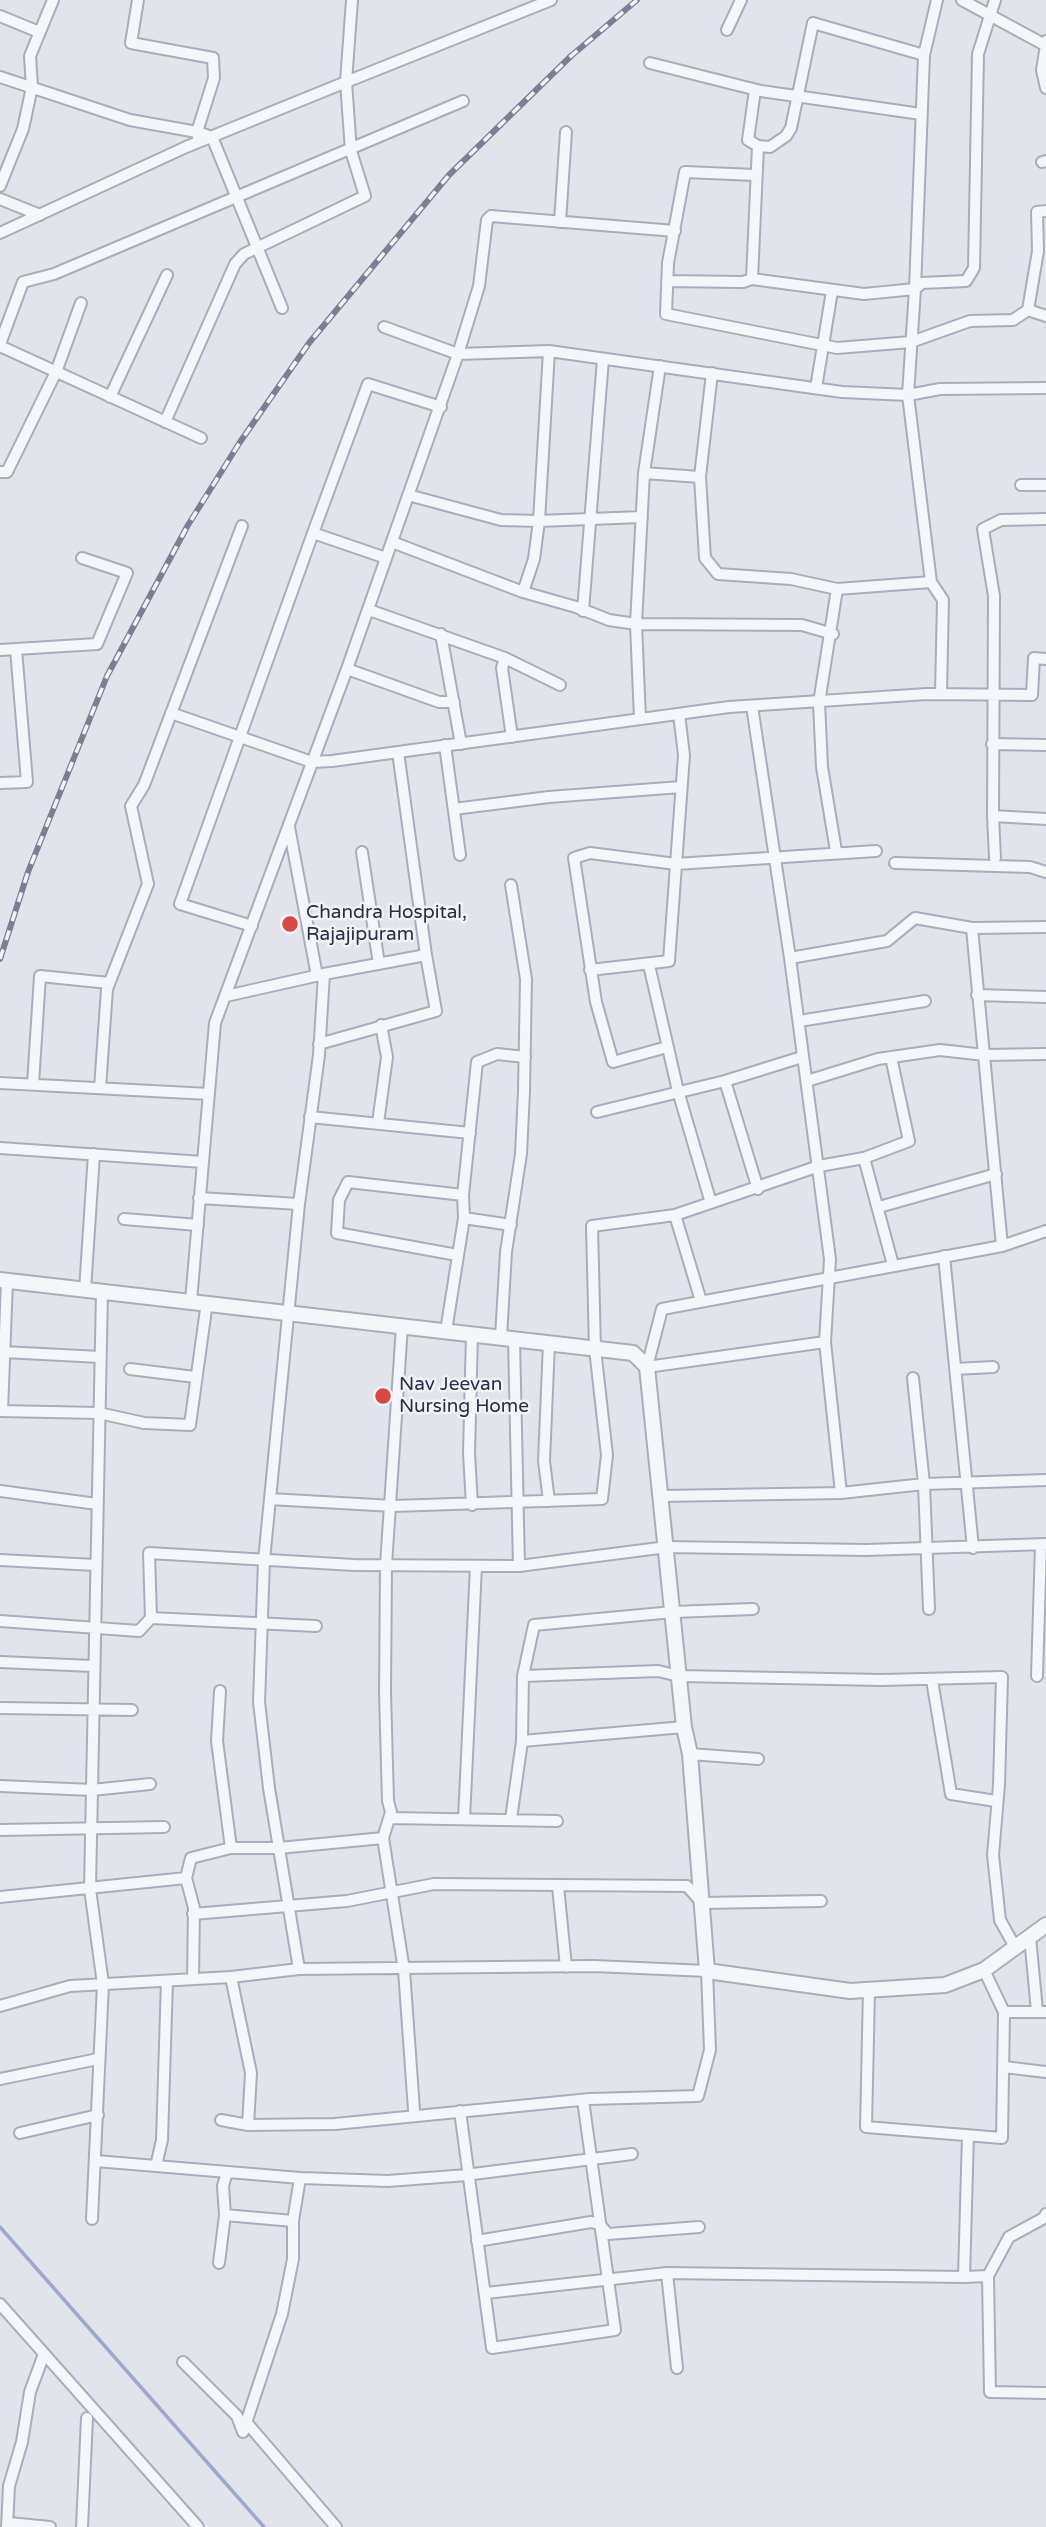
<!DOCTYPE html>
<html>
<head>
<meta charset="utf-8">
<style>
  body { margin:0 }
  canvas { display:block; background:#e2e4eb }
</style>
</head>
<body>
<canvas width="1046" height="2527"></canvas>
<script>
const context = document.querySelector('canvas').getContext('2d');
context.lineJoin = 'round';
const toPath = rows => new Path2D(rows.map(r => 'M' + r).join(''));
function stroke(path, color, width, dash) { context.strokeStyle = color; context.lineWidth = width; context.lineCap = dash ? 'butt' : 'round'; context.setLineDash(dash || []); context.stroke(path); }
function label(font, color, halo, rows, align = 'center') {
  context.font = font + ' "Varela Round",sans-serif'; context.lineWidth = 5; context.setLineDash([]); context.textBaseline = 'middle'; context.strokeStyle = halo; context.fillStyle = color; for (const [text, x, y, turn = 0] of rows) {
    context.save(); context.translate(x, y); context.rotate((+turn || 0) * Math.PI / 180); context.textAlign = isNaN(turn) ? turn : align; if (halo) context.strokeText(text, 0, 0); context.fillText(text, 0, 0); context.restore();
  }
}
const stream = toPath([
  [0,2227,264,2527]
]);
const minor = toPath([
  [138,0,131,43,213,58,214,78,197,132,212,137,282,308],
  [937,0,924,55,915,289,908,395,931,582,943,600,941,694],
  [962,0,1045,45,1046,41],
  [0,16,39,32],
  [727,30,741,0],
  [1046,45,1042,70,1046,88],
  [650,63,761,91,921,114],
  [0,77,130,120,197,132,198,137],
  [755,90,748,140,758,146,770,147,786,136,791,128,813,23,924,55],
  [1042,162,1046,161],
  [755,175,685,172,668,263,666,314,837,348,911,342,970,321,1013,320,1028,310,1038,251,1037,212,1046,211],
  [0,186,23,129,32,87,30,56,53,0],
  [0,199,40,215],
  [560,222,566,132],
  [0,233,186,147,346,82,352,0],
  [752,279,864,294,915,289,922,283,966,281,974,268,978,54,995,0],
  [667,281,743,282,752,279,758,146],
  [1028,310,1046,316],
  [384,327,458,354,479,286,487,220,491,216,675,231],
  [0,344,23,282,54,274,463,101],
  [0,346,201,438],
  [712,373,700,477,705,558,718,574,791,579,837,589,931,582],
  [816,388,832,291],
  [110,397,167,275],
  [165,422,235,264,244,254,365,196,351,151,346,82,551,0],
  [0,472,7,472,56,372,81,303],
  [644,473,700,477],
  [1021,485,1046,485],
  [408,495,501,520,539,521,642,517],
  [1046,519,1001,520,983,529,994,596,993,816,1046,819],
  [313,533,386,558],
  [392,542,523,592,576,607,609,620,636,624,802,625,833,634],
  [523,592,534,559,539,521,549,351],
  [369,610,505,658,560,685],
  [583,611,603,359],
  [441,634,461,744],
  [0,650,16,649],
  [505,658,502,668,512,737],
  [347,669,439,702,454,702],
  [752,706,790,958,830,1259,825,1342,841,1493],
  [171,713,312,762,332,761,729,707,927,694,1032,695,1034,658,1046,659],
  [640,719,636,624,644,473,660,366],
  [992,744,1046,745],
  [445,745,460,855],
  [0,783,27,782,16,649,97,644,127,573,82,558],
  [454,809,549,797,681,787],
  [993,816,995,858],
  [289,827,317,976],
  [836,851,822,767,819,703,837,589],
  [362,852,379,964],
  [895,863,1030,867,1046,872],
  [252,926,180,904,313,533,368,384,441,407],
  [790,958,887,941,915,918,972,928],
  [649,965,678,1091,711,1203],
  [590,970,669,961,684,755,679,714],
  [324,974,426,955,398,752],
  [977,995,1046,997],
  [226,996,324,974,319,1055,299,1204,264,1560,259,1702,269,1788,299,1969],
  [799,1021,925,1001],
  [319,1044,436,1011,426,955],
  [667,1047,613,1062,596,1002,574,858,590,853,676,864,876,851],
  [725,1081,758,1189],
  [807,1081,878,1059,940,1050,985,1055,1046,1054],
  [0,1083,209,1094],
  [33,1084,40,976,109,983],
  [100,1088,107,989,148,884,131,806,144,785,242,526],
  [597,1112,725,1081,802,1057],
  [310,1117,470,1133],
  [378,1123,387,1057,381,1025],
  [0,1148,203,1162],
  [864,1158,893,1265],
  [199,1198,299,1204],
  [879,1207,996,1174],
  [675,1215,701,1301],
  [464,1218,511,1225],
  [124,1219,198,1225],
  [1002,1246,1046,1231],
  [457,1255,337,1233,339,1200,348,1182,463,1195],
  [944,1256,973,1548],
  [85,1290,94,1154],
  [191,1301,215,1023,347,669,458,354,549,351,842,392,908,395,940,389,1046,388],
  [402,1326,386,1565,385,1693,388,1801,391,1812,383,1838,404,1970,414,2110],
  [446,1331,464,1218,463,1195,477,1062,497,1054,525,1057],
  [472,1334,469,1453,472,1505],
  [501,1337,506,1252,521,1154,524,1091,526,979,511,885],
  [514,1339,519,1566],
  [825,1342,647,1367,662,1309,1002,1246,972,928,1046,927],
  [4,1352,100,1357],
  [130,1369,195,1377],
  [955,1369,993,1367],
  [913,1378,924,1484,929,1609],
  [0,1411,99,1413,144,1423,190,1425,207,1302],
  [2,1411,7,1281],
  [0,1491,97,1504],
  [661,1496,841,1493,924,1484,1046,1480],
  [270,1499,393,1506,602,1499,607,1455,595,1349,592,1226,675,1215,819,1166,864,1158,909,1141,891,1057],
  [549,1501,544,1461,549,1343],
  [0,1560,95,1565],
  [151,1618,316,1626],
  [0,1621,139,1631,151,1618,149,1553,354,1565,519,1566,667,1547,866,1550,1046,1544],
  [0,1662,93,1666],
  [523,1676,658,1671,679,1676,882,1680,1002,1677,999,1785,993,1855,1000,1920,1015,1947],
  [1037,1676,1041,1545],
  [932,1680,951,1794,996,1801],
  [220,1691,217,1741,231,1848],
  [0,1708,132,1710],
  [522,1741,684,1727],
  [690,1754,758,1759],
  [0,1786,92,1790,150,1784],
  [390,1818,557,1821],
  [464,1819,476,1566],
  [511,1819,522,1741,523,1676,534,1625,673,1612,753,1609],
  [0,1830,164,1827],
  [558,1886,566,1967],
  [0,1897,186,1878],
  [193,1914,347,1901,434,1884,687,1886,702,1903,821,1901],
  [1030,1937,1037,2011],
  [231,1977,251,2073,248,2125],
  [193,1979,194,1908,186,1878,191,1858,231,1848,279,1848,383,1838],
  [869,1990,866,2127,1002,2138,1004,2012,984,1970],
  [0,2006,70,1986,231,1977,299,1969,594,1966,707,1971,710,2050,698,2096,590,2099,335,2124,248,2125,221,2120],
  [1004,2012,1046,2012],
  [1004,2067,1046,2072],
  [0,2079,98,2059],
  [460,2111,492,2348,615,2330,583,2100],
  [20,2133,98,2115],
  [968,2135,964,2277,988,2276,1009,2237,1044,2218,1046,2214],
  [96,2161,300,2178,388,2181,467,2175],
  [156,2166,162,2140,167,1981],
  [473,2174,632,2154],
  [225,2215,293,2221],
  [92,2219,103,1984,90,1889,102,1292],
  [477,2241,591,2222,599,2224,608,2234,699,2227],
  [219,2263,225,2215,223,2186,227,2172],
  [667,2273,677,2368],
  [988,2276,990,2392,1046,2393],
  [486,2293,667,2273,964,2277],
  [0,2304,198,2527],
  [183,2362,237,2416,243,2432,247,2423,336,2527],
  [243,2432,282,2314,293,2259,293,2221,300,2178],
  [9,2523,50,2527],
  [7,2527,9,2486,22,2442,30,2392,44,2354],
  [82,2527,87,2418]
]);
const tertiary = toPath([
  [0,1280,633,1353,647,1367,684,1727,690,1754,707,1971,850,1991,945,1985,984,1970,1046,1925]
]);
const rail = toPath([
  [0,959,28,872,107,676,188,525,240,442,309,343,449,175,571,56,637,0]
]);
const markers = [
  [290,924,9,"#d74841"],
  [383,1396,9,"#d74841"]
];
const poiNames = [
  ["Chandra Hospital,",306,913],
  ["Rajajipuram",306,935],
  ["Nav Jeevan",399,1385],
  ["Nursing Home",399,1407]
];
stroke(stream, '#9ba9cd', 3.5);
stroke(minor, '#aaadb9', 14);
stroke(tertiary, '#aaadb9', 18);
stroke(minor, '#f5f6f9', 10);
stroke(tertiary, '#f5f6f9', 14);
stroke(rail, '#7a7f96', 6);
stroke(rail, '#f2f3f8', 3.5, [10]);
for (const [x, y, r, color] of markers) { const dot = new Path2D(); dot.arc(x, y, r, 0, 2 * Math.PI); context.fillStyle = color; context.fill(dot); stroke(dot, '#f2f3f8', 2.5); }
label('19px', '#292d45', '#f2f3f8', poiNames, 'left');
</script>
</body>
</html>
